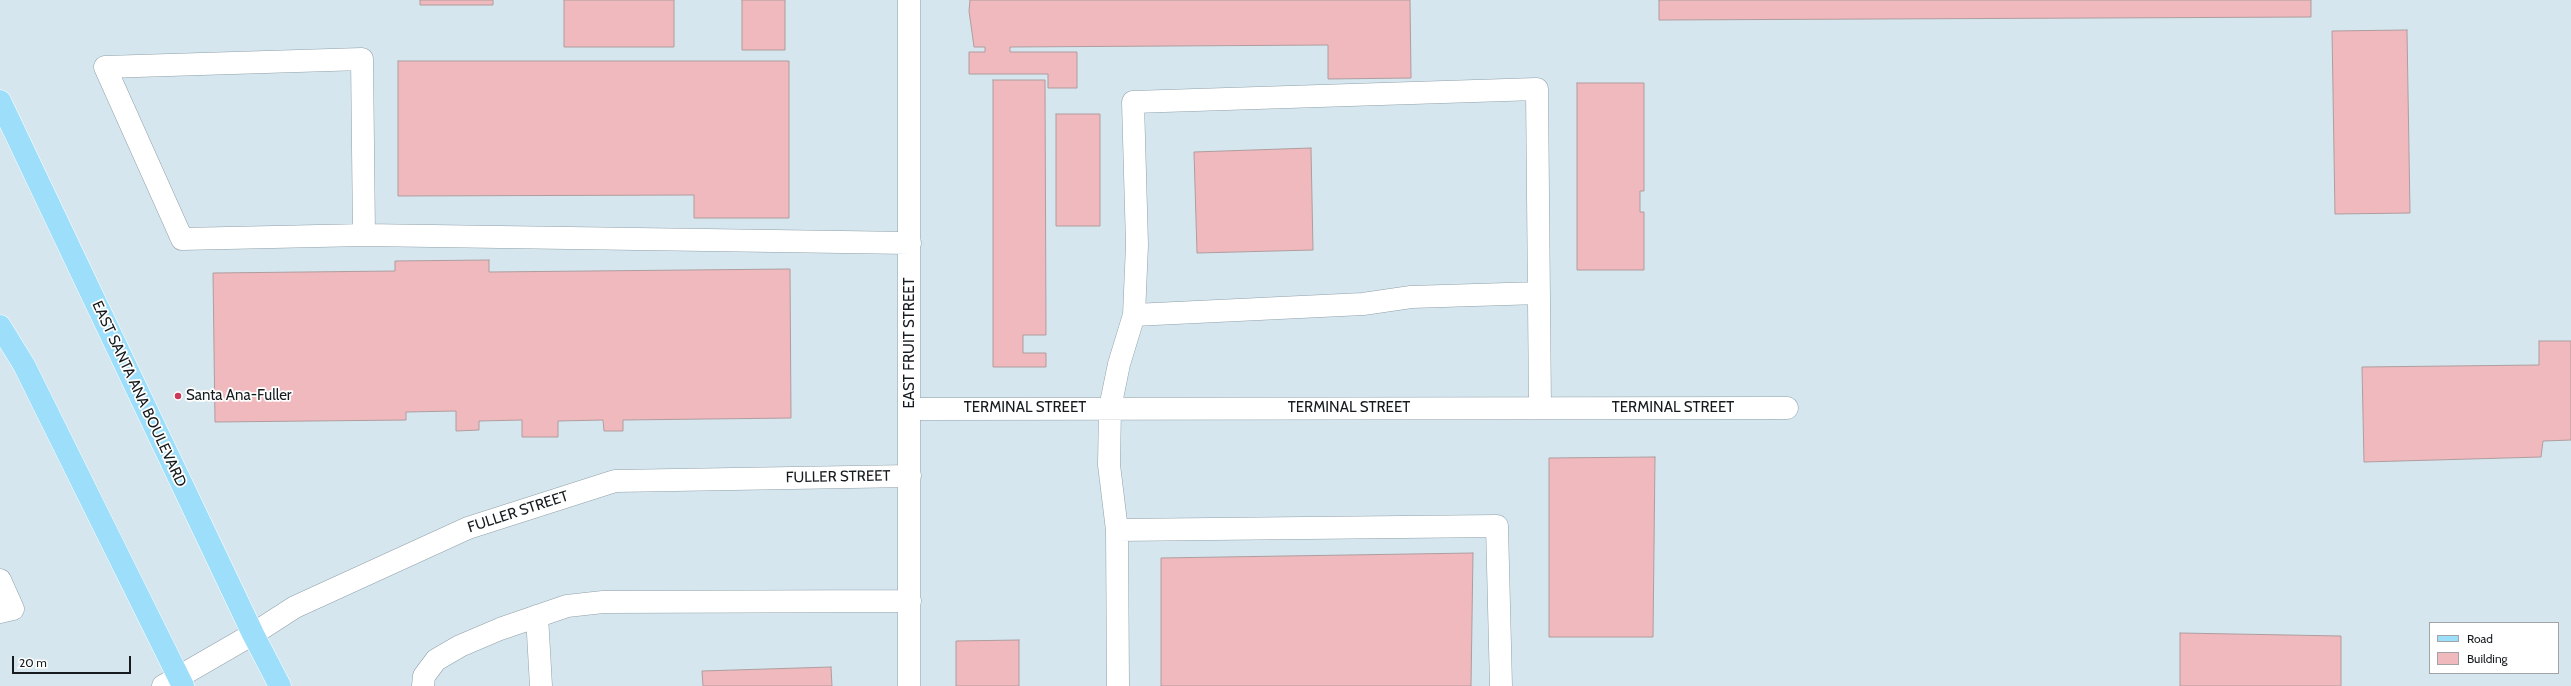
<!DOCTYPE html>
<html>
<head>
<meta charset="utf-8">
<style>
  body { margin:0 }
  #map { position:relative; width:2571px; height:686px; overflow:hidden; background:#d5e6ef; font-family:Cabin,sans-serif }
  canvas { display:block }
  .legend { position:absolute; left:2429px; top:622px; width:130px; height:52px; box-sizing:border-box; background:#fff; border:1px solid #a1a4a5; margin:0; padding:5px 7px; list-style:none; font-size:12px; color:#151b1e }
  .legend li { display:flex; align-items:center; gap:8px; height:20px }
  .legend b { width:20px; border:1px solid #a1a4a5 }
  .scale { position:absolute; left:12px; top:656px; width:119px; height:18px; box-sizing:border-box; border:2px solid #151b1e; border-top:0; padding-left:5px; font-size:12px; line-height:14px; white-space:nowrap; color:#151b1e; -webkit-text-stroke:3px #fff; paint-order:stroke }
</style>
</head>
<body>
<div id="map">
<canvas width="2571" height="686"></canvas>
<ul class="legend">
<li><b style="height:5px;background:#9ddffb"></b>Road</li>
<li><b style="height:11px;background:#efb9be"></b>Building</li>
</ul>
<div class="scale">20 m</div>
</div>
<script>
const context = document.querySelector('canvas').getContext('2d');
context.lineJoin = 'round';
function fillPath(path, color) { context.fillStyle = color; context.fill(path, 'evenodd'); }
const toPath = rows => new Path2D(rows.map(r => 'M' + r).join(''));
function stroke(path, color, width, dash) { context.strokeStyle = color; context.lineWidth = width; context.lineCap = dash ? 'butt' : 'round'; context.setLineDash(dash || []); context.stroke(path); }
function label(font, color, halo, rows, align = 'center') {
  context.font = font + ' Cabin,sans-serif'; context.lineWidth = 3.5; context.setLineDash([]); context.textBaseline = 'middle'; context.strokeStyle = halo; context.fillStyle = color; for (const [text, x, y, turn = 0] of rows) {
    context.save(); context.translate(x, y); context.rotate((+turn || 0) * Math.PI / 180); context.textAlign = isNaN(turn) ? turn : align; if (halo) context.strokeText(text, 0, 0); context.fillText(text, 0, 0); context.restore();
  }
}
const building = toPath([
  [420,0,493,0,493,5,420,5,420,0],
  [564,0,674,0,674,47,564,47,564,0],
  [742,0,785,0,785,50,742,50,742,0],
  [970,0,1410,0,1411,78,1328,79,1328,45,1010,47,1010,52,1077,52,1077,88,1048,88,1048,74,969,74,969,52,985,52,985,47,974,47,969,11,970,0],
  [1659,0,2311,0,2311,17,1659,20,1659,0],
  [2407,30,2410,213,2335,214,2332,31,2407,30],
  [398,61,789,61,789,218,694,218,694,195,398,196,398,61],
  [993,80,1045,80,1046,335,1023,335,1023,353,1046,353,1046,367,993,367,993,80],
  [1577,83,1644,83,1644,191,1640,191,1640,212,1644,212,1644,270,1577,270,1577,83],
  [1056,114,1100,114,1100,226,1056,226,1056,114],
  [1311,148,1313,250,1197,253,1194,152,1311,148],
  [489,260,489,272,790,269,791,418,623,420,623,431,604,431,603,420,558,421,558,437,522,437,522,420,479,421,479,430,456,431,456,411,406,412,406,420,215,422,213,273,395,271,395,261,489,260],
  [2539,341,2571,341,2571,440,2543,441,2541,457,2364,462,2362,367,2539,365,2539,341],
  [1655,457,1653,637,1549,637,1549,458,1655,457],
  [1473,553,1471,686,1161,686,1161,558,1473,553],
  [2180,633,2341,636,2341,686,2180,686,2180,633],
  [1019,640,1019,686,956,686,956,641,1019,640],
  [831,667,832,686,703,686,702,671,831,667]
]);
const minor = toPath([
  [909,0,909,686],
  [364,235,182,239,105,67,362,59,364,235,910,243],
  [1134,315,1363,304,1411,297,1539,293],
  [910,409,1787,408],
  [1117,530,1497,526,1501,686],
  [0,580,13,609,0,612],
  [537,616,541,686],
  [163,686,253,634,295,607,468,528,615,481,910,476],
  [423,686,424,676,436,660,460,646,500,629,567,606,603,602,910,601],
  [1118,686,1117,530,1109,465,1110,408,1119,364,1134,315,1137,245,1133,102,1537,89,1540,408]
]);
const major = toPath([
  [0,101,253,634,280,686],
  [0,326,24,365,183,686]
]);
const markers = [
  [178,396,4,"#ca3a5a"]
];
const streetNames = [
  ["EAST FRUIT STREET",910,343,-90],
  ["EAST SANTA ANA BOULEVARD",139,394,65],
  ["TERMINAL STREET",1025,408],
  ["TERMINAL STREET",1349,408],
  ["TERMINAL STREET",1673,408],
  ["FULLER STREET",838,477,-1],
  ["FULLER STREET",518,512,-18]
];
const poiNames = [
  ["Santa Ana-Fuller",186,396]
];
fillPath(building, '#efb9be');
stroke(building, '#af9d9e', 1);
stroke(minor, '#90a0a8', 23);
stroke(major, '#fff', 23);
stroke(minor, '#fff', 22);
stroke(major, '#9ddffb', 22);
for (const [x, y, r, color] of markers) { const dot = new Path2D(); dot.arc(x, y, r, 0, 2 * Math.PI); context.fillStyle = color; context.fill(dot); stroke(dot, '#fff', 1.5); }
label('15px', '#151b1e', '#fff', streetNames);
label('15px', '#151b1e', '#fff', poiNames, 'left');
</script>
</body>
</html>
